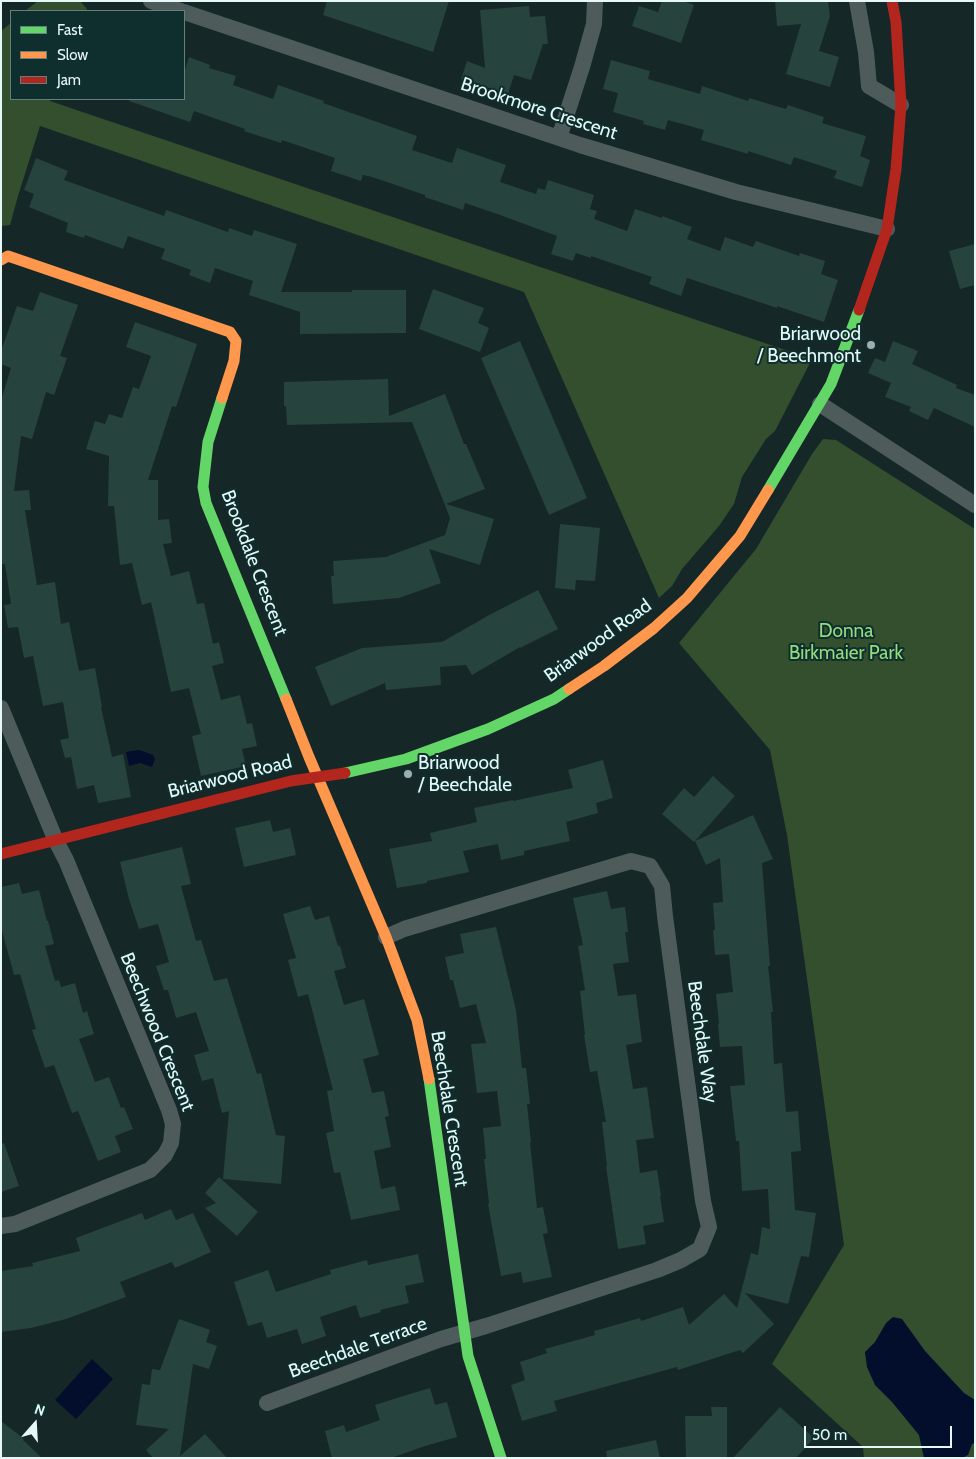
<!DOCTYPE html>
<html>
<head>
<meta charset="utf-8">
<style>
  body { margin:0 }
  #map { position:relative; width:976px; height:1459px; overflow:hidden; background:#162727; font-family:Cabin,sans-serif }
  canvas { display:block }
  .frame { position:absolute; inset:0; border:2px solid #e6f8f8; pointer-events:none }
  .legend { position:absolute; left:10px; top:10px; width:175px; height:90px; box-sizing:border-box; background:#0f2e2e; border:1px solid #657f7f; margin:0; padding:6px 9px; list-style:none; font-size:15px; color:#e6f8f8 }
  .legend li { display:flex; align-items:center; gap:10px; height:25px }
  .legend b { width:25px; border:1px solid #657f7f }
  .north { position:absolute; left:10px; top:1399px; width:50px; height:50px; -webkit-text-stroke:4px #0f2e2e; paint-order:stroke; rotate:19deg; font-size:14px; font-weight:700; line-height:20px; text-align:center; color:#e6f8f8 }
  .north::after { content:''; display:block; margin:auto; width:18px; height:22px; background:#e6f8f8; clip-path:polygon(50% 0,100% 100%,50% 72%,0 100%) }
  .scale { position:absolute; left:804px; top:1426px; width:148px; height:22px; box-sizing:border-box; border:2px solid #e6f8f8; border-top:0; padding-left:6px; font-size:15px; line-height:18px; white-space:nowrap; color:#e6f8f8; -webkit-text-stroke:4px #0f2e2e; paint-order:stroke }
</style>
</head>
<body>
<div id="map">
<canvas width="976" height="1459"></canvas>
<div class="frame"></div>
<ul class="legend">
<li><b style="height:6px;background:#63d668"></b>Fast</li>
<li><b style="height:6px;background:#ff974d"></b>Slow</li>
<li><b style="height:6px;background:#b3261e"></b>Jam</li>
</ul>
<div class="north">N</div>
<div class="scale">50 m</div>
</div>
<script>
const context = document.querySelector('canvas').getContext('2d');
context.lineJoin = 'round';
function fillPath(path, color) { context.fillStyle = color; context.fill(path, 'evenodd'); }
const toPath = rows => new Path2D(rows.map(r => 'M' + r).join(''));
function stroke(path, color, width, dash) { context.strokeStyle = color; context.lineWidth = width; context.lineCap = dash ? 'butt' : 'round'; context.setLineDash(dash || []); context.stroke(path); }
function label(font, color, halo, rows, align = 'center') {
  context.font = font + ' Cabin,sans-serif'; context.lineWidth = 4; context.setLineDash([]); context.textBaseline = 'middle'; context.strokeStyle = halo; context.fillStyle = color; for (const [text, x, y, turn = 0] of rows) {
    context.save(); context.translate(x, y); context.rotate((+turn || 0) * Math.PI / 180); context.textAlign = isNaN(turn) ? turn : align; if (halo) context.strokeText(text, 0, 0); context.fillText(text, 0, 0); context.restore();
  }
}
const green = toPath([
  [38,1,80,1,87,9,86,11,25,11],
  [11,23,11,99,50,99,50,101,812,359,775,431,766,439,742,477,734,504,719,526,682,569,672,586,659,598,524,292,40,126,18,196,10,225,1,226,1,31],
  [823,439,836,440,975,529,975,1458,864,1458,863,1447,772,1364,844,1245,787,835,770,750,679,643,756,549,812,454]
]);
const water = toPath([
  [139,750,153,755,155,759,152,767,140,763,129,766,126,752],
  [893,1317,902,1319,925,1351,964,1393,975,1400,975,1443,972,1444,968,1455,962,1458,924,1458,919,1435,892,1402,875,1385,867,1367,865,1352,875,1342,886,1323],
  [92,1359,113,1379,76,1419,55,1400]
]);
const building = toPath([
  [327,1,449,1,433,52,323,15],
  [662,1,683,1,694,5,681,43,632,26,639,6,658,12],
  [775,1,828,1,830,16,819,51,839,57,830,87,786,74,801,24,777,26],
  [529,6,530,17,545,16,548,44,543,44,531,80,514,75,508,94,461,79,467,61,485,68,480,10],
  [189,57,210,65,209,68,236,76,233,85,273,99,278,85,324,101,323,103,417,136,412,150,452,163,457,148,506,165,500,182,536,194,538,188,545,190,548,180,594,195,590,209,597,211,594,219,627,231,635,209,662,218,662,216,692,227,687,239,720,251,725,237,753,247,756,241,799,256,800,253,825,261,821,274,838,280,824,322,777,306,777,308,687,278,681,296,649,284,652,277,591,256,591,258,576,253,573,261,551,254,557,236,500,215,465,203,463,210,425,197,425,195,372,177,363,175,361,181,331,171,335,158,282,140,281,143,244,131,245,129,194,111,190,122,129,101,130,99,184,99,184,73],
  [611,60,650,71,648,79,700,94,702,86,748,101,749,98,786,109,788,105,824,117,822,123,866,136,860,156,870,160,862,187,834,178,837,171,794,157,791,165,748,151,748,154,701,140,704,130,668,120,665,130,643,124,644,121,613,112,618,93,603,89],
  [36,158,68,171,64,180,164,216,166,210,228,232,229,228,252,236,254,230,297,244,281,292,352,292,352,290,406,290,406,333,300,334,300,312,249,295,253,281,215,268,210,283,189,275,191,270,161,259,165,249,128,236,123,249,85,235,84,238,66,232,68,223,29,207,34,194,24,190],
  [975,244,975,285,960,289,949,251],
  [433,289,484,308,478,323,489,328,480,352,419,329],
  [40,292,78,305,60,356,67,358,54,395,46,392,32,439,21,436,14,491,29,490,31,510,25,510,37,585,55,582,61,624,69,622,79,671,95,668,102,707,101,707,112,757,123,754,131,797,98,803,94,785,77,789,71,757,65,758,60,740,69,738,63,702,43,706,33,656,24,658,18,627,8,628,4,605,11,604,5,564,1,564,1,400,11,368,1,364,1,351,17,306,33,311],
  [135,322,197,344,176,407,172,406,148,480,158,480,158,520,169,519,172,543,163,544,171,576,189,571,197,604,204,603,213,644,219,642,224,663,212,666,221,700,240,695,247,724,252,723,257,746,242,749,246,766,201,776,192,736,201,734,189,688,171,692,151,602,142,605,132,563,120,565,114,506,108,506,109,456,86,449,95,421,105,424,109,414,122,418,133,387,139,389,151,356,126,347],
  [520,341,587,498,549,515,481,358],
  [893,341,918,351,912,364,957,385,956,388,975,395,975,427,934,408,928,420,909,411,911,407,885,397,891,383,868,373,875,358,885,362],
  [388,379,389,416,445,394,464,444,466,444,485,489,446,504,494,519,480,565,429,549,441,583,399,598,333,604,331,576,334,576,333,561,386,557,445,535,450,518,412,422,287,425,286,406,284,406,284,382],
  [560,524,600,528,595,581,576,580,575,590,555,588],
  [538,590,558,629,520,648,520,647,472,675,466,665,440,667,441,685,386,690,385,683,331,706,315,667,362,648,442,642,491,614],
  [603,760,613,798,596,803,598,813,566,822,570,841,524,851,524,855,501,860,498,844,463,851,469,872,427,881,427,883,397,888,389,849,432,841,430,833,477,822,474,808,513,800,513,801,573,788,568,770],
  [713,776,735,796,694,842,662,814,684,788,694,797],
  [753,815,773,859,762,863,770,966,768,966,773,1012,771,1012,774,1064,782,1063,786,1112,798,1111,801,1151,791,1152,795,1210,816,1213,809,1257,801,1256,788,1304,745,1293,774,1324,743,1353,740,1350,678,1370,677,1367,554,1401,557,1411,522,1421,511,1385,525,1380,520,1362,547,1353,545,1349,595,1335,594,1331,640,1318,641,1321,683,1307,689,1325,724,1294,737,1308,751,1253,758,1255,762,1227,770,1229,768,1189,742,1191,739,1141,736,1141,730,1086,745,1085,742,1046,720,1047,718,1024,719,1024,716,994,733,992,729,954,715,955,713,930,715,930,713,903,723,902,720,858,706,865,695,841],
  [270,820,273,832,290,828,296,855,244,867,235,828],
  [182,847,191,884,181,886,196,941,201,940,214,981,227,978,257,1074,261,1073,276,1135,285,1136,281,1184,223,1179,229,1111,222,1113,213,1078,202,1081,194,1055,209,1051,196,1012,176,1018,168,990,164,990,156,966,169,962,158,924,139,929,129,899,120,862],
  [19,883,22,894,39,890,47,921,48,921,54,944,45,946,55,981,59,980,61,987,75,983,83,1013,87,1011,94,1034,79,1039,95,1082,109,1077,121,1108,124,1107,133,1129,115,1136,121,1152,98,1161,78,1111,72,1113,54,1065,45,1068,32,1030,36,1029,20,974,14,975,1,927,1,887],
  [607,891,611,909,625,907,628,932,625,932,629,962,613,964,618,996,636,994,642,1042,626,1045,633,1089,647,1087,654,1138,636,1140,640,1173,657,1170,661,1196,660,1196,664,1222,643,1226,646,1244,618,1249,606,1166,607,1166,602,1122,606,1122,597,1071,590,1072,584,1035,585,1035,580,991,585,990,578,946,583,945,573,898],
  [310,906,315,920,329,916,338,946,340,946,346,968,334,971,344,1005,364,999,379,1055,363,1059,372,1093,384,1091,389,1116,385,1117,391,1147,374,1151,381,1189,395,1186,400,1210,351,1220,340,1172,334,1173,326,1133,334,1131,327,1091,333,1090,308,994,298,997,288,960,296,958,283,914],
  [496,927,516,1010,522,1068,526,1068,530,1104,527,1104,531,1143,530,1143,537,1208,543,1207,548,1233,543,1234,552,1277,523,1283,521,1272,501,1276,488,1204,489,1203,484,1159,486,1159,483,1128,501,1126,497,1091,477,1093,471,1044,486,1043,476,1004,460,1008,453,980,450,980,445,957,464,953,460,934],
  [4,1143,19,1186,1,1192,1,1144],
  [219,1177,258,1212,237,1236,205,1208,216,1203,205,1193],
  [171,1209,176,1220,193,1213,211,1252,175,1268,172,1262,120,1282,126,1297,66,1319,31,1328,1,1332,1,1271,33,1266,32,1263,80,1251,76,1238,142,1213,145,1220],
  [418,1254,424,1282,405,1286,409,1303,380,1310,381,1312,360,1318,356,1305,320,1317,326,1336,302,1344,297,1329,267,1338,262,1322,248,1326,234,1282,268,1270,276,1292,331,1274,330,1270,367,1260,368,1265],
  [179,1319,210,1330,206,1342,217,1346,209,1369,193,1364,180,1456,205,1434,227,1458,153,1458,146,1450,169,1429,136,1425,142,1384,150,1385,152,1369,160,1370],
  [430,1388,435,1405,447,1402,457,1437,425,1446,391,1458,332,1458,325,1431,344,1425,346,1432,380,1420,375,1405,400,1397],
  [711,1407,727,1407,727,1458,686,1458,685,1416,712,1416],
  [780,1407,814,1438,796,1458,733,1458],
  [1,1421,24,1439,23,1440,42,1458,1,1458],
  [656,1440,660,1458,607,1458,606,1451]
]);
const street = toPath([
  [151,1,181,11],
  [857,1,866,52,869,86,901,105],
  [184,12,580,145,736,192,887,229],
  [559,138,582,67,594,24,595,1],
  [820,404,975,505],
  [1,708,56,841,66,860,169,1110,173,1124,171,1143,165,1155,150,1170,15,1224,1,1226],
  [267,1403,441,1339,486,1326,657,1270,681,1260,700,1249,709,1227,703,1201,665,916,662,886,650,866,631,861,404,929,386,937]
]);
const fast = toPath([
  [222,398,208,442,203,487,206,503,286,699],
  [768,490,831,384,859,310],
  [345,773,406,759,488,729,554,699,569,689],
  [429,1079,468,1356,501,1458]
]);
const slow = toPath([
  [1,260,8,256,230,332,236,341,234,361,222,398],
  [569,689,604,666,654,628,687,598,740,536,768,490],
  [286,699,309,757,386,937,417,1020,429,1079]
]);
const jam = toPath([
  [859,310,887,229,896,169,901,105,896,22,892,1],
  [1,854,291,781,345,773]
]);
const markers = [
  [871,345,5,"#9dafaf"],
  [408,774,5,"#9dafaf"]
];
const streetNames = [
  ["Brookmore Crescent",539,109,18],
  ["Brookdale Crescent",254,563,69],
  ["Briarwood Road",598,641,-36],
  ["Briarwood Road",230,777,-14],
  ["Beechwood Crescent",157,1032,68],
  ["Beechdale Way",702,1042,82],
  ["Beechdale Crescent",449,1109,81],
  ["Beechdale Terrace",358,1348,-20]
];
const poiNames = [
  ["Briarwood",861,334],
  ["/ Beechmont",861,356],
  ["Briarwood",418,763,"left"],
  ["/ Beechdale",418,785,"left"]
];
const parkNames = [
  ["Donna",846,631],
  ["Birkmaier Park",846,653]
];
fillPath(green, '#334f2e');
fillPath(water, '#020e2b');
fillPath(building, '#27433d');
stroke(street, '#4e5b5b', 16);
stroke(fast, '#63d668', 11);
stroke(slow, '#ff974d', 11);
stroke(jam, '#b3261e', 11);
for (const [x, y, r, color] of markers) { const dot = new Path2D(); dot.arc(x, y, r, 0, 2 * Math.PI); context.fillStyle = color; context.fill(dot); stroke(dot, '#0f2e2e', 2); }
label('19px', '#e6f8f8', '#0f2e2e', streetNames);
label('19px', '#e6f8f8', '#0f2e2e', poiNames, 'right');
label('19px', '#93db7c', '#0f2e2e', parkNames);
</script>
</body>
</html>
